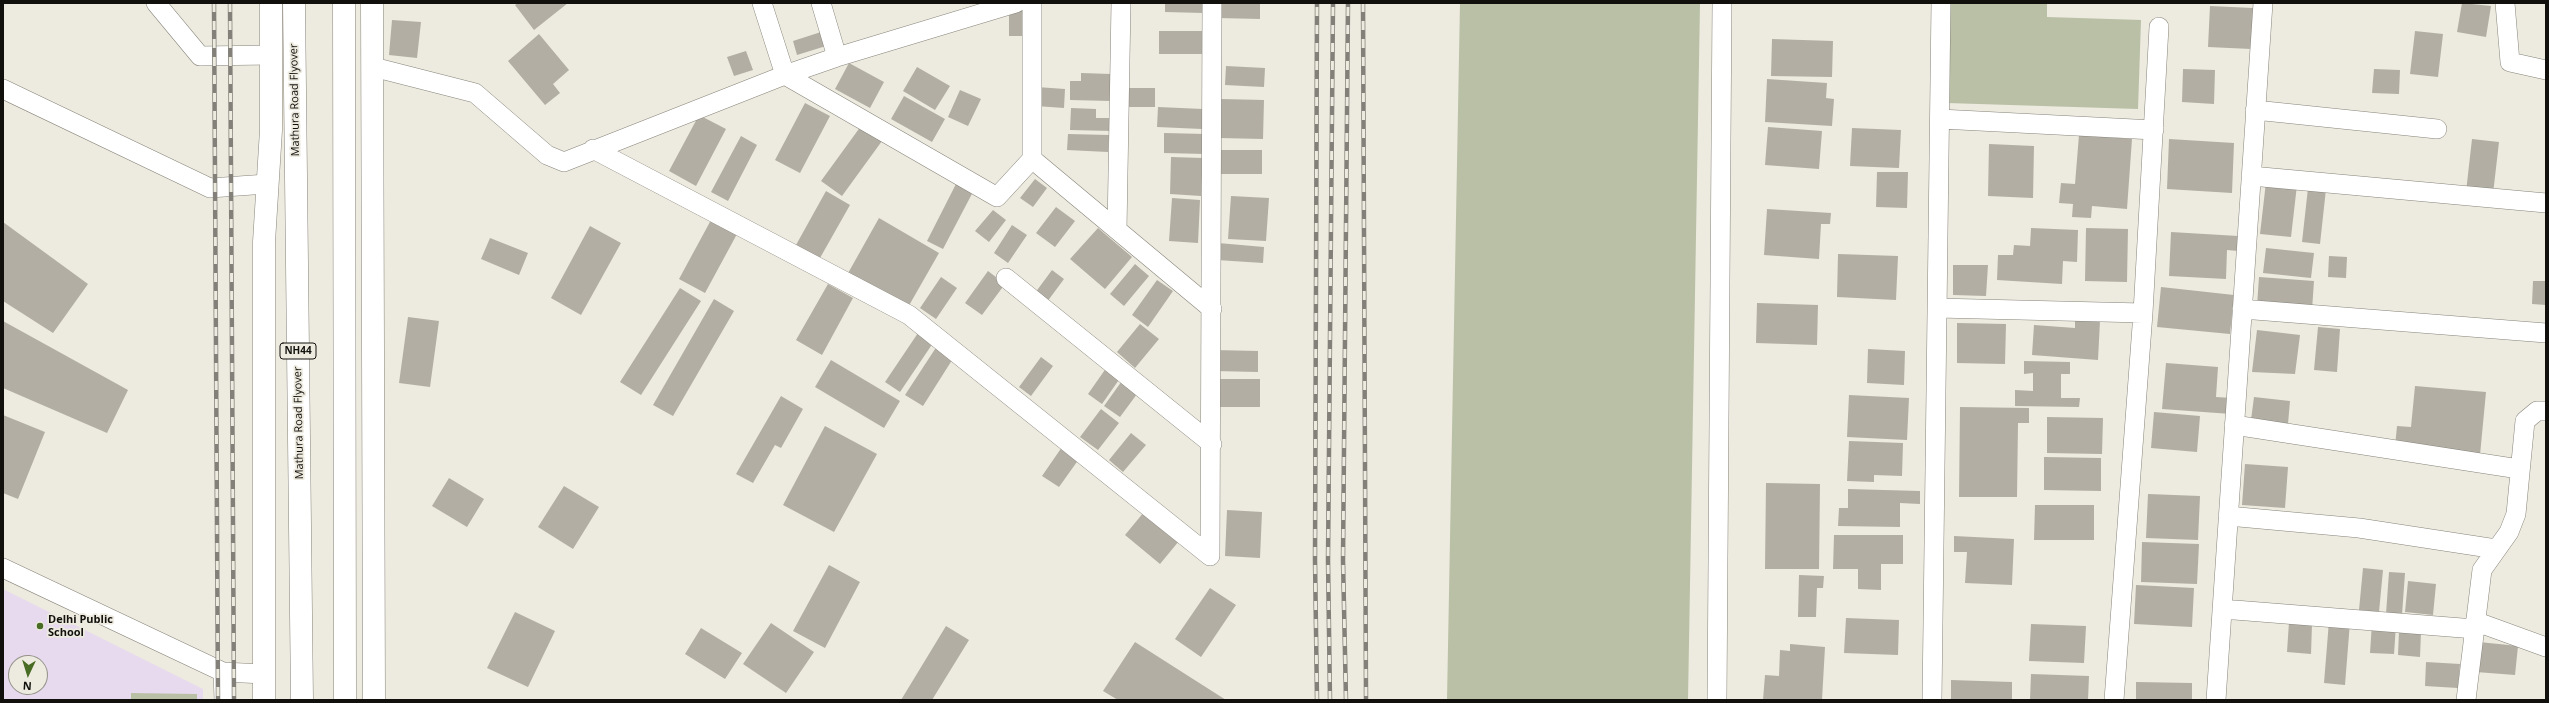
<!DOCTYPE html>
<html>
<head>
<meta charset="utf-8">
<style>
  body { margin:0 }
  #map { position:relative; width:2549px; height:703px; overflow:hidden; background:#edeadf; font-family:"Open Sans",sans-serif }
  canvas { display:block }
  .frame { position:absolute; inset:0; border:4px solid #11100c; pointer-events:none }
  .north { position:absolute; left:8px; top:655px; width:40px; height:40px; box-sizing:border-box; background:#edeadf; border:1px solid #95938b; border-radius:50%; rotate:184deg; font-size:11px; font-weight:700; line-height:16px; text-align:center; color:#11100c }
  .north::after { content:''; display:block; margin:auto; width:14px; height:18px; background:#486c24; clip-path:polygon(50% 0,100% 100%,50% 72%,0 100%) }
</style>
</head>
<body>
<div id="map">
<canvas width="2549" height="703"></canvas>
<div class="frame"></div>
<div class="north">N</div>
</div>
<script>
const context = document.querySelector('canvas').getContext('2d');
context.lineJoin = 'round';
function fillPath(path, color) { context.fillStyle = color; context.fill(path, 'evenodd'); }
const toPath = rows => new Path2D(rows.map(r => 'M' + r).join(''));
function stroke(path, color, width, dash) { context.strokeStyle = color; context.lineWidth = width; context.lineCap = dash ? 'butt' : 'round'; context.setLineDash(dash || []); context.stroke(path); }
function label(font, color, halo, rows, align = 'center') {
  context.font = font + ' "Open Sans",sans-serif'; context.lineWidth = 3.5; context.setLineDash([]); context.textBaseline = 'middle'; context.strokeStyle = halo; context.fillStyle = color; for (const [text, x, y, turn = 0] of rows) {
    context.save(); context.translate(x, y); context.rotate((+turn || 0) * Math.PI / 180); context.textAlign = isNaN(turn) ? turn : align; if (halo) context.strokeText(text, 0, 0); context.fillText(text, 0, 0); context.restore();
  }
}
const education = toPath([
  [3,589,203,689,203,700,3,700],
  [16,663,40,663,40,687,16,687]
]);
const green = toPath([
  [1460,3,1700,3,1688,700,1447,700],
  [1950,3,2047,3,2047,17,2141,20,2138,109,1947,103],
  [131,693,197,694,197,700,131,700]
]);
const building = toPath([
  [518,3,568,3,534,30,515,5],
  [1165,3,1204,3,1203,13,1165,12],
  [1218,3,1260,3,1260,19,1217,18],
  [2462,3,2491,6,2486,37,2457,32],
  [2210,6,2253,8,2251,49,2208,47],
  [1009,8,1028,9,1028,36,1009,36],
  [392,20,421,22,417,58,389,55],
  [1159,31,1203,31,1203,54,1159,54],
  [2415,31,2443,34,2438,77,2410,74],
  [821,32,826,46,797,55,793,41],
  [539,34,569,70,553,84,560,93,545,105,508,61],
  [1772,39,1833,41,1832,77,1771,76],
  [746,51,753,70,734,76,727,57],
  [849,63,884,82,870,108,835,89],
  [1226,66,1265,68,1264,87,1225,85],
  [917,67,950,86,935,110,903,91],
  [2183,69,2215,70,2214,104,2182,102],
  [2374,69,2400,70,2399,94,2372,93],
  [1081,73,1111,74,1111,101,1070,100,1070,81,1081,81],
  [1767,79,1827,83,1826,98,1834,99,1832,126,1765,122],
  [1037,87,1065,89,1064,108,1036,106],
  [1122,88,1155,88,1155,107,1122,107],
  [960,90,981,99,968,126,948,117],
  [904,96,945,119,932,142,891,119],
  [1221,99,1264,100,1263,139,1219,138],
  [805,103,830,116,800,173,775,160],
  [1158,107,1203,109,1202,129,1157,127],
  [1071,108,1096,109,1096,118,1112,118,1112,131,1070,130],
  [699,115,726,129,696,186,669,171],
  [861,126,882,141,842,196,821,181],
  [1768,127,1822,131,1819,169,1765,165],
  [1852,128,1901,130,1899,168,1850,166],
  [1164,133,1205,134,1205,154,1164,153],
  [1068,134,1109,135,1108,152,1067,150],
  [2079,135,2132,139,2127,209,2092,206,2091,218,2072,217,2073,204,2059,203,2061,183,2075,184],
  [741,136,757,145,728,201,711,192],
  [2169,139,2234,143,2232,193,2167,189],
  [2472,139,2499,142,2493,194,2466,192],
  [1989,144,2034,146,2033,198,1988,196],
  [1216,150,1262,150,1262,174,1216,174],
  [1171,157,1203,158,1201,196,1170,194],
  [1877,172,1908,172,1907,208,1876,207],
  [1035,179,1047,188,1033,207,1020,198],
  [957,182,974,190,943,249,927,241],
  [2266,182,2297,185,2291,237,2260,234],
  [2308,188,2326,189,2320,244,2302,242],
  [826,191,850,205,820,258,796,245],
  [1231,196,1269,198,1266,241,1228,239],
  [1172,198,1200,200,1198,243,1169,241],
  [1056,207,1075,221,1055,247,1036,233],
  [1767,209,1831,213,1830,224,1821,224,1819,259,1764,255],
  [993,210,1006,220,989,242,975,231],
  [879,218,939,253,907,309,847,275],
  [711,220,737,234,705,293,679,279],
  [3,222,88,284,53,333,3,301],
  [1012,225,1027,235,1008,263,994,253],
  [590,226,621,243,581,315,551,298],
  [1098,228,1132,257,1105,289,1070,259],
  [2031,228,2078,230,2077,262,2063,261,2062,284,1997,280,1998,255,2013,255,2014,245,2030,246],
  [2086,228,2128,229,2127,282,2085,281],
  [2171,232,2238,236,2238,251,2227,250,2226,279,2169,276],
  [490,238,528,253,519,275,481,259],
  [1218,243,1264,247,1263,263,1217,260],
  [2266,248,2314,253,2311,278,2263,273],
  [1838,254,1898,256,1896,300,1837,297],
  [2329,256,2347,257,2346,278,2328,277],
  [1135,264,1149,276,1124,306,1110,294],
  [1953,265,1988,265,1986,296,1953,295],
  [1052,270,1064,279,1047,302,1035,293],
  [988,271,1005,284,982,315,965,303],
  [941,277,957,288,936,319,920,308],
  [2259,277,2314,281,2312,310,2257,306],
  [1157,280,1173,291,1148,327,1132,315],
  [2533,281,2546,281,2546,305,2532,304],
  [828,284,853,298,822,355,796,340],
  [2161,287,2234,295,2230,334,2157,327],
  [680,288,701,301,641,395,620,382],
  [714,299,734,311,673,416,653,405],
  [1757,303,1818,305,1817,345,1756,343],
  [408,317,439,321,430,387,399,383],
  [2075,320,2100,321,2098,360,2032,355,2034,325,2075,328],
  [3,321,128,390,107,433,3,388],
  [1957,323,2006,324,2005,364,1957,363],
  [1140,324,1159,339,1135,368,1117,352],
  [2318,327,2340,329,2337,372,2314,370],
  [2257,330,2300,335,2295,374,2252,372],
  [918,333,933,343,900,392,885,382],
  [937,346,954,357,923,406,905,395],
  [1868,349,1905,351,1904,385,1867,383],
  [1214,350,1258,351,1258,372,1214,371],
  [1041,357,1053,366,1031,396,1019,387],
  [831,360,900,401,884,428,815,387],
  [2024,361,2070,362,2070,374,2061,374,2061,398,2080,398,2079,407,2015,406,2015,390,2033,391,2033,373,2024,374],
  [2166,363,2218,367,2216,397,2232,398,2231,414,2162,409],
  [1109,364,1123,374,1102,404,1088,394],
  [1124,378,1140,390,1120,417,1104,406],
  [1212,379,1260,379,1260,407,1212,407],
  [2415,386,2486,392,2480,455,2395,447,2397,426,2411,427],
  [1849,395,1909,398,1907,440,1847,437],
  [781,396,803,409,781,448,775,445,753,483,736,474],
  [2254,397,2290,401,2288,424,2251,420],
  [1960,407,2029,408,2029,423,2018,423,2017,497,1959,497],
  [1101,409,1119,423,1098,450,1080,437],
  [2154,412,2200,416,2197,452,2151,448],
  [3,415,45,432,18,499,3,493],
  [2047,417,2103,418,2102,454,2047,453],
  [825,426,877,454,834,532,783,505],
  [1131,433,1146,445,1123,472,1109,460],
  [1849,441,1903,443,1902,476,1874,475,1874,482,1847,481],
  [1062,447,1079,459,1059,487,1042,476],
  [2044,457,2101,458,2101,491,2044,490],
  [2245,464,2288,467,2285,508,2242,505],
  [449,478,484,499,467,527,432,506],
  [1766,483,1820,484,1819,569,1765,569],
  [564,486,599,507,573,549,538,527],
  [1848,489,1920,491,1920,504,1900,503,1900,527,1838,526,1839,508,1848,508],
  [2148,494,2200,496,2198,540,2146,538],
  [2035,505,2094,505,2094,540,2034,540],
  [1227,510,1262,512,1260,558,1225,556],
  [1144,512,1179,541,1160,564,1125,535],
  [1834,535,1903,535,1903,564,1881,564,1881,590,1858,589,1858,569,1833,569],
  [1954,536,2014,539,2012,585,1965,583,1967,552,1954,552],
  [2142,542,2199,544,2197,584,2141,582],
  [829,565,860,582,825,648,793,631],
  [2363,568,2383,570,2379,612,2359,610],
  [2389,572,2405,573,2402,615,2386,614],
  [1799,575,1824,576,1823,588,1817,588,1816,617,1798,617],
  [2408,581,2436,584,2433,615,2405,612],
  [2136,585,2194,588,2192,627,2134,624],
  [1210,588,1236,605,1201,657,1175,639],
  [515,612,555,631,528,687,487,668],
  [1846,618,1899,620,1898,655,1844,653],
  [2329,621,2350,622,2345,685,2324,683],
  [2289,622,2312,624,2311,654,2287,652],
  [771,623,814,652,786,693,743,664],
  [2372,623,2396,625,2394,654,2370,653],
  [2031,624,2086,626,2084,663,2029,661],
  [946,626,969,640,932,700,901,700],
  [701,628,742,653,725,679,685,654],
  [2399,631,2421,632,2420,657,2398,655],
  [1135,642,1226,700,1118,700,1103,691],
  [2479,642,2518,646,2515,675,2476,672],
  [1790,644,1825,647,1822,700,1763,700,1765,675,1779,676,1780,650,1790,651],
  [2426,662,2460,664,2458,688,2425,686],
  [2031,674,2089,676,2088,700,2030,700],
  [1951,680,2012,682,2012,700,1951,700],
  [2136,682,2192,683,2192,700,2136,700]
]);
const minor = toPath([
  [156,3,200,56,271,55],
  [762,3,785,75,997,197,1032,159,1032,3],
  [821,3,837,57],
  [2505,3,2510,62,2546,70],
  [373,67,475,93,547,155,564,162,785,75,837,57,1016,3],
  [3,89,210,188,267,184],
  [2255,110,2437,129],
  [1940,119,2154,130],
  [593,149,909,315,1210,556],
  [1032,159,1212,309],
  [2251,176,2546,203],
  [1117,230,1121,3],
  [1006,278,1212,444],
  [1937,308,2143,313],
  [2242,309,2546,333],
  [2234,425,2519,469],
  [2228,516,2359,528,2496,549],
  [1210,556,1212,3],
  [3,568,223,672,264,674],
  [2222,609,2475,629],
  [2477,622,2546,647],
  [223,672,224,700],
  [1717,700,1722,3],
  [1932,700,1941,3],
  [2114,700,2143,313,2159,27],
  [2216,700,2263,3],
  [2466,700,2482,570,2509,532,2516,514,2525,421,2537,411,2546,411]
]);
const major = toPath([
  [372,3,374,700],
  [264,700,264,242,271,130,271,3]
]);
const highway = toPath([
  [294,3,302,700],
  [344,3,345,700]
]);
const rail = toPath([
  [214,3,218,700],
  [230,3,234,700],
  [1363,3,1366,700],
  [1317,700,1315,560,1317,3],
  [1330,700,1328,560,1333,3],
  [1346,700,1343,560,1348,3]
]);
const markers = [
  [40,626,4,"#486c24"]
];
const shields = [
  [298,351,36]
];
const shieldNames = [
  ["NH44",298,351]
];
const streetNames = [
  ["Mathura Road Flyover",295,100,-91],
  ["Mathura Road Flyover",299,423,-91]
];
const poiNames = [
  ["Delhi Public",48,620],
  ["School",48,633]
];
fillPath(education, '#e7daee');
fillPath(green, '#b9c0a5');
fillPath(building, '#b2aea4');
stroke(minor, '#87847a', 20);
stroke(major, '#87847a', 23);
stroke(highway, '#87847a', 23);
stroke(minor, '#fff', 19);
stroke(major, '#fff', 22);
stroke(highway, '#fff', 22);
stroke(rail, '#828079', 4.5);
stroke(rail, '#edeadf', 3, [9]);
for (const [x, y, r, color] of markers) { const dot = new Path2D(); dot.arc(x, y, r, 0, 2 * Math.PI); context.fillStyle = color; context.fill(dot); stroke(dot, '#edeadf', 1.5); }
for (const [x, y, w] of shields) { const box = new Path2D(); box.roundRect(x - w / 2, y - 8, w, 16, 3); context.fillStyle = '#edeadf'; context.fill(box); stroke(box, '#11100c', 1); }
label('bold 10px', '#11100c', null, shieldNames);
label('11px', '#11100c', '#edeadf', streetNames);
label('bold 11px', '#11100c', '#edeadf', poiNames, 'left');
</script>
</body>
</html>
